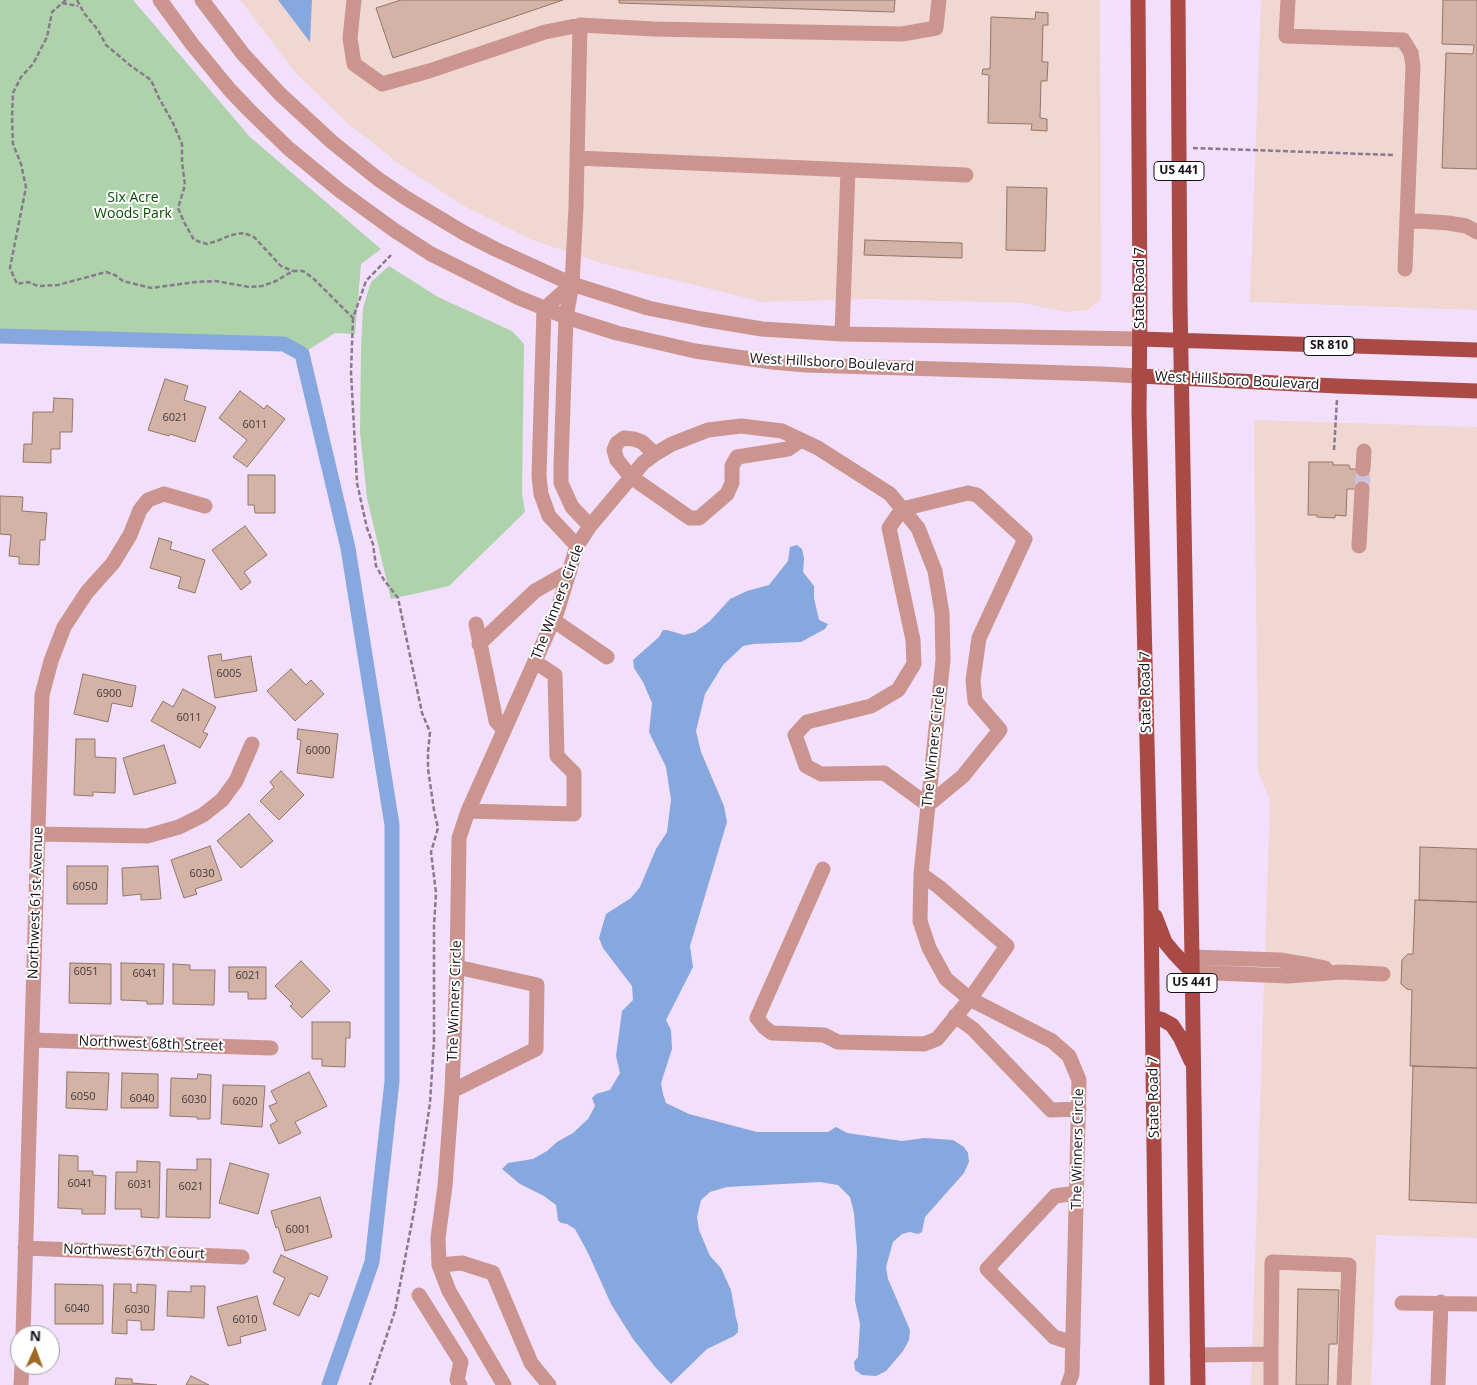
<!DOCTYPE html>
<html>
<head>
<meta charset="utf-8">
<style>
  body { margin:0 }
  #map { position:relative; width:1477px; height:1385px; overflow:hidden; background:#f2dffb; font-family:"Open Sans",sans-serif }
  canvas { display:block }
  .north { position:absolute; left:10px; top:1325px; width:50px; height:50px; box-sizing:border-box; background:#fff; border:1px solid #a29fa3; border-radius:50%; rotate:2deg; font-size:14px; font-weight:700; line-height:20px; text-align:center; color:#171019 }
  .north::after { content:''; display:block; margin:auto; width:18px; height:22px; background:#9f6922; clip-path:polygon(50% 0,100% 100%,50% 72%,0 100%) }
</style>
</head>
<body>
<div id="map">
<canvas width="1477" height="1385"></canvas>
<div class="north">N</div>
</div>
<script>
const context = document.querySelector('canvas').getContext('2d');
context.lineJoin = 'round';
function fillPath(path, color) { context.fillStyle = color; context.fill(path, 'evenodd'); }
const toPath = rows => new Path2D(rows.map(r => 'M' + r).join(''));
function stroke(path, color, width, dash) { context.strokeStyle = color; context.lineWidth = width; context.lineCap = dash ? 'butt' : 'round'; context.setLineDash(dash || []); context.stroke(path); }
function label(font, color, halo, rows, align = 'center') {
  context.font = font + ' "Open Sans",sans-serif'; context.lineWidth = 4; context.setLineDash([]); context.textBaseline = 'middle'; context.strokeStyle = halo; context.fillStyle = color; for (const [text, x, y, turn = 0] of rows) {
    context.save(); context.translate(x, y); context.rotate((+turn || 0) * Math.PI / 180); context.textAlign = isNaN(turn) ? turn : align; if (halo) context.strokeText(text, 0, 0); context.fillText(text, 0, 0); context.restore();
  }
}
const commercial = toPath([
  [240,0,1100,0,1101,300,1087,310,1065,312,1023,303,871,299,761,302,695,285,604,264,532,240,464,206,402,166,345,121,294,71],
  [1261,0,1477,0,1477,310,1250,302],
  [1254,420,1477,427,1477,1238,1376,1235,1371,1385,1251,1385,1270,800,1258,771]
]);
const green = toPath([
  [0,0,133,0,250,137,381,249,361,264,355,334,335,333,302,354,284,344,0,336],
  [389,266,438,297,512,331,524,344,522,493,525,512,449,586,391,599,367,498,360,432,361,350,363,308,371,282]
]);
const water = toPath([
  [278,0,312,0,310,42],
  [797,545,802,549,804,558,803,572,814,586,814,598,819,620,828,624,825,629,801,642,753,644,743,646,723,665,705,694,696,731,701,752,724,806,727,822,690,946,693,967,666,1020,671,1030,672,1049,661,1083,663,1094,666,1103,689,1114,757,1132,828,1132,836,1127,847,1133,902,1141,924,1138,953,1140,964,1147,968,1153,969,1162,964,1173,925,1217,922,1232,918,1234,910,1232,902,1234,893,1242,886,1267,888,1279,910,1330,909,1340,903,1351,886,1371,876,1376,862,1375,855,1370,854,1362,858,1357,860,1324,855,1301,857,1250,854,1213,850,1197,838,1185,820,1182,727,1187,710,1192,701,1200,697,1217,699,1230,710,1256,721,1268,731,1290,736,1318,738,1325,738,1332,734,1336,707,1349,671,1384,656,1368,633,1339,611,1304,588,1253,575,1229,567,1224,561,1223,558,1220,556,1205,544,1196,520,1184,502,1169,508,1163,533,1159,547,1151,557,1142,573,1133,588,1119,595,1106,592,1098,596,1094,610,1090,620,1073,616,1056,622,1011,633,1000,632,986,603,948,599,938,606,914,631,898,640,887,656,849,667,832,671,800,666,767,649,732,652,703,643,682,634,668,633,660,659,637,663,630,667,630,684,635,695,632,710,621,730,599,747,591,769,585,788,561,790,547]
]);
const canal = toPath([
  [0,336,284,344,302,354,348,548,392,825,392,1081,372,1262,329,1385]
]);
const building = toPath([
  [401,0,563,0,393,58,376,8,401,0],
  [619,0,895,0,894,12,619,3,619,0],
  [1443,0,1477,0,1477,169,1442,168,1446,53,1473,54,1474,45,1442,44,1443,0],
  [1036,12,1048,13,1048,25,1043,25,1042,62,1048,62,1047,81,1041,81,1040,118,1047,119,1047,131,1031,130,1032,124,988,123,989,75,982,74,983,69,990,69,991,17,1035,19,1036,12],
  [1007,187,1047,188,1045,251,1006,250,1007,187],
  [865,240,962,243,962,258,864,255,865,240],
  [165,379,188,386,184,400,206,407,195,442,170,434,169,436,148,430,165,379],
  [240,391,264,409,267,405,285,419,247,467,233,457,247,440,219,418,240,391],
  [54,398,73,399,72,432,60,432,60,449,51,449,51,463,23,462,24,444,32,444,33,412,53,412,54,398],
  [1309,462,1333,462,1333,465,1349,465,1350,469,1368,469,1368,489,1347,489,1346,516,1335,515,1335,518,1317,517,1317,515,1308,515,1309,462],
  [248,475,275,475,275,513,255,513,254,505,248,505,248,475],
  [0,496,23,497,22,511,47,513,45,540,40,540,39,565,19,564,19,557,9,556,11,535,0,534,0,496],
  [245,526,267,555,244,572,251,582,241,590,212,550,245,526],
  [159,538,172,542,170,549,205,560,195,593,178,588,181,577,150,568,159,538],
  [221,654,222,661,251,656,257,691,215,698,208,656,221,654],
  [291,669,306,685,311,680,324,694,295,721,267,691,291,669],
  [83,674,136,686,132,707,112,703,108,722,74,714,83,674],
  [183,689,216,707,203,732,208,734,200,748,151,721,163,701,173,707,183,689],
  [298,729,338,734,333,778,297,773,301,740,297,739,298,729],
  [76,739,95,739,95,757,116,758,115,793,93,792,93,796,74,795,76,739],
  [164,745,176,783,134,795,123,758,164,745],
  [281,771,304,795,279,820,260,801,274,787,270,782,281,771],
  [249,814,273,841,241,868,217,841,249,814],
  [210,846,222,880,195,889,197,894,184,898,171,860,210,846],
  [1420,847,1477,849,1477,902,1419,900,1420,847],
  [67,866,108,866,107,904,67,904,67,866],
  [158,866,161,899,141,900,141,894,123,896,122,868,158,866],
  [1415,900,1477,902,1477,1068,1410,1066,1412,990,1407,989,1401,984,1402,960,1408,954,1413,954,1415,900],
  [301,961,330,991,302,1018,290,1006,293,1004,275,986,301,961],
  [70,963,111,964,111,1004,69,1003,70,963],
  [121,963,164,964,163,1004,147,1004,147,1001,121,1000,121,963],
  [173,964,190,965,190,970,215,970,214,1005,173,1004,173,964],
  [229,967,266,967,266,999,248,999,248,992,229,992,229,967],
  [312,1022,350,1022,350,1038,346,1038,345,1067,322,1066,322,1059,312,1059,312,1022],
  [1413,1066,1477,1068,1477,1203,1409,1200,1413,1066],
  [67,1072,109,1073,107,1110,66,1108,67,1072],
  [309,1072,327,1106,295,1122,301,1133,279,1144,270,1125,277,1121,269,1106,277,1103,271,1091,309,1072],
  [122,1073,158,1074,158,1108,121,1108,122,1073],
  [198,1074,211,1075,210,1119,197,1119,197,1117,170,1116,171,1078,197,1079,198,1074],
  [223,1085,265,1086,262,1127,221,1124,223,1085],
  [59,1155,78,1156,78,1171,93,1171,93,1175,106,1176,105,1214,82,1214,82,1209,58,1208,59,1155],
  [197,1159,211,1159,210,1218,166,1217,167,1169,197,1170,197,1159],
  [137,1161,160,1162,159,1218,141,1217,141,1209,115,1209,116,1172,137,1172,137,1161],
  [230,1163,269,1174,258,1214,219,1203,230,1163],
  [320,1197,332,1237,285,1251,278,1227,276,1228,271,1211,320,1197],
  [281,1255,328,1277,319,1297,310,1293,299,1316,273,1304,285,1278,273,1272,281,1255],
  [55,1284,103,1285,103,1324,55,1324,55,1284],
  [114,1284,131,1284,131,1292,137,1293,137,1284,156,1285,154,1330,141,1330,141,1321,127,1320,127,1334,112,1333,114,1284],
  [191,1286,205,1286,204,1318,167,1316,168,1291,191,1292,191,1286],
  [1298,1289,1339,1290,1337,1344,1329,1344,1328,1385,1296,1385,1298,1289],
  [257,1296,266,1330,240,1337,241,1343,228,1346,217,1307,257,1296],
  [191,1376,209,1385,186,1385,191,1376],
  [116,1378,132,1379,132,1383,157,1385,115,1385,116,1378]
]);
const minorTunnel = toPath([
  [1362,489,1363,469]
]);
const path = toPath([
  [66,0,52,12,47,37,33,64,21,77,13,93,12,117,13,144,21,164,26,187,10,268,17,284,28,282,38,286,58,285,106,272,115,275,123,281,151,288,195,282,216,281,249,287,262,286,276,281,293,271,303,271,313,278,353,318,366,281,391,255],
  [77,0,84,13,98,30,106,45,131,66,151,80,159,98,173,123,182,144,182,162,185,185,178,208,184,222,194,240,207,244,217,241,231,235,244,233,254,237,281,266,293,271],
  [62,3,78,6],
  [1193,148,1395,155],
  [353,318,351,372,357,483,367,528,373,544,376,566,384,580,398,598,422,713,430,732,428,752,428,769,434,810,438,828,431,852,436,893,434,926,434,1041,430,1103,415,1206,395,1311,370,1385],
  [1334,450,1337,399]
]);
const minor = toPath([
  [160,0,192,44,229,89,249,110,288,148,339,190,394,230,431,254,517,297,566,317,617,333,695,351,772,362,806,365,1102,374,1139,376],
  [202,0,243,54,280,94,332,142,378,179,406,198,464,233,495,249,572,284,648,308,702,319,762,329,842,334,1140,339],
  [354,0,350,38,354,64,382,84,429,71,545,32,580,25,654,29,902,34,936,28,939,0],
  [1288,0,1286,36,1403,40,1411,53,1413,66,1405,269],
  [580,25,576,207,572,284,566,317,561,465,561,483,572,507,590,526],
  [577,158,966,175],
  [1407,222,1420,221,1448,223,1466,226,1477,232],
  [572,284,544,309,539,476,541,494,549,516,577,546],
  [842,334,848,170],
  [655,454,642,442,634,439,624,438,617,443,614,450,617,460,631,477,690,518,699,518,727,494,732,483,732,466,737,457,788,449,801,440],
  [1363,469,1364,451],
  [968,493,977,495,1025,539,979,638,973,680,975,701,1000,730,963,776,928,805,884,773,821,774,806,766,795,735,807,722,871,706,898,690,914,664,913,640,889,528,902,509,968,493],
  [1359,546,1362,489],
  [553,620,607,657],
  [476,624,496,721,504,730],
  [479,644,535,591,570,571],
  [468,811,574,814,574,773,557,756,555,675,535,662],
  [38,834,147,836,179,827,203,815,222,800,236,781,252,744],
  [823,869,757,1018,764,1027,772,1033,824,1035,838,1042,924,1044,937,1039,970,999,1007,946,939,887,921,874],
  [1192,957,1280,960,1310,965,1325,968],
  [1192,972,1288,976,1341,972,1383,974],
  [955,1016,973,1029,1051,1110,1079,1109],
  [32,1040,271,1048],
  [452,1091,536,1049,537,985,457,967],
  [25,1248,242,1257],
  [439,1265,462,1263,493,1273,531,1363,549,1385],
  [419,1295,461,1362,457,1380,460,1385],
  [1402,1303,1477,1304],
  [23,1335,42,695,51,661,64,627,87,592,113,563,130,535,140,510,148,500,164,494,205,506],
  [1073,1343,1054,1337,987,1269,1055,1196,1076,1193],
  [1197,1355,1271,1354,1272,1262,1349,1265,1344,1385],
  [21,1385,22,1365],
  [504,1385,449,1291,439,1265,438,1238,445,1186,452,1091,457,967,459,838,468,811,557,612,577,546,590,526,643,463,655,454,672,444,708,430,741,426,782,431,818,448,890,494,918,528,935,571,942,613,943,660,921,874,920,921,929,948,946,979,970,999,1052,1041,1069,1056,1079,1080,1072,1374,1068,1385],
  [1271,1385,1271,1354],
  [1438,1385,1441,1302]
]);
const major = toPath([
  [1138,0,1140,304,1139,412,1151,907,1157,1385],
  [1178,0,1180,305,1192,957,1198,1385],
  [1140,339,1477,350],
  [1139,376,1337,386,1477,391],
  [1155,916,1165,942,1174,953,1192,972],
  [1153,1017,1163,1020,1172,1025,1180,1037,1191,1061]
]);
const numberNames = [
  ["6021",175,418],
  ["6011",255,425],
  ["6005",229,674],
  ["6900",109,694],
  ["6011",189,718],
  ["6000",318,751],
  ["6030",202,874],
  ["6050",85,887],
  ["6051",86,972],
  ["6041",145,974],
  ["6021",248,976],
  ["6050",83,1097],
  ["6040",142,1099],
  ["6030",194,1100],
  ["6020",245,1102],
  ["6041",80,1184],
  ["6031",140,1185],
  ["6021",191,1187],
  ["6001",298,1230],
  ["6040",77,1309],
  ["6030",137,1310],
  ["6010",245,1320]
];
const shields = [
  [1179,171,50],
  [1329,346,50],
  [1192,983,50]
];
const shieldNames = [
  ["US 441",1179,171],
  ["SR 810",1329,346],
  ["US 441",1192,983]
];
const parkNames = [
  ["Six Acre",133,198],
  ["Woods Park",133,214]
];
const streetNames = [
  ["State Road 7",1140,288,-90],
  ["West Hillsboro Boulevard",832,363,3],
  ["West Hillsboro Boulevard",1237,381,3],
  ["The Winners Circle",558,602,-69],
  ["State Road 7",1146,692,-91],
  ["The Winners Circle",934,747,-84],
  ["Northwest 61st Avenue",36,903,-88],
  ["The Winners Circle",455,1001,-88],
  ["Northwest 68th Street",151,1044,2],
  ["State Road 7",1154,1097,-91],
  ["The Winners Circle",1078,1149,-89],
  ["Northwest 67th Court",134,1252,2]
];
fillPath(commercial, '#f1d7d2');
fillPath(green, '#aed2a9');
fillPath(water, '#87a7df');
stroke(canal, '#87a7df', 15);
fillPath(building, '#d3b3a5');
stroke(building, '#937669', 1);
stroke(minorTunnel, '#d1c0d9', 15, [15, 8]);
stroke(path, '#887a8d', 2.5, [5, 2.5]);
stroke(minor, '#cb948f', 15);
stroke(major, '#a94a46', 15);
label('11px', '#46393c', null, numberNames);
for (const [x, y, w] of shields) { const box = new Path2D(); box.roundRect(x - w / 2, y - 9.5, w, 19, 4); context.fillStyle = '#fff'; context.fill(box); stroke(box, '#171019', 1); }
label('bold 12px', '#171019', null, shieldNames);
label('14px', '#074b00', '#fff', parkNames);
label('14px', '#171019', '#fff', streetNames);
</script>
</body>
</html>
